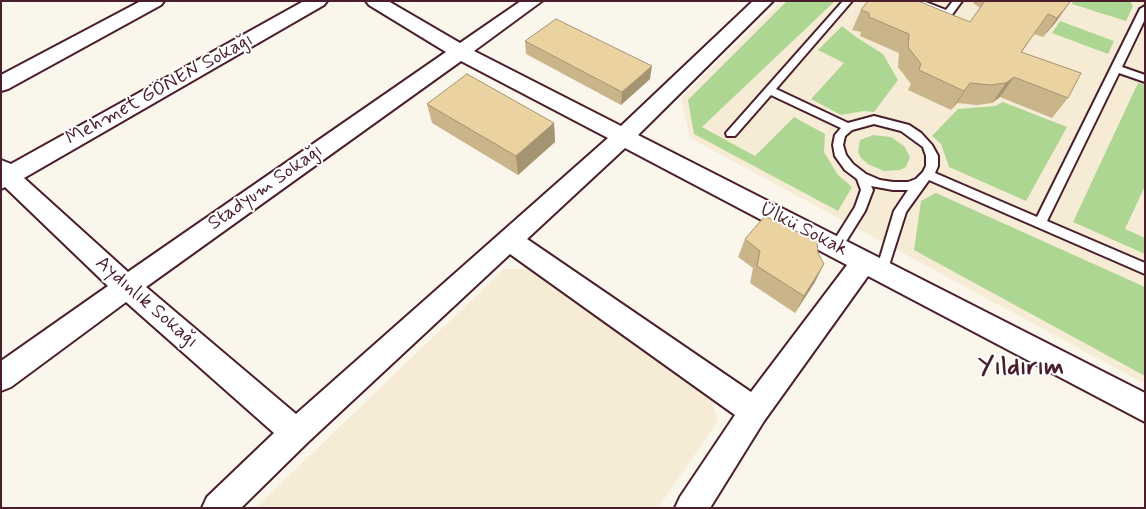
<!DOCTYPE html>
<html>
<head>
<meta charset="utf-8">
<style>
  body { margin:0 }
  #map { position:relative; width:1146px; height:509px; overflow:hidden; background:#fbf6ec; font-family:Mynerve,sans-serif }
  canvas { display:block }
  .frame { position:absolute; inset:0; border:2px solid #4a1f2b; pointer-events:none }
</style>
</head>
<body>
<div id="map">
<canvas width="1146" height="509"></canvas>
<div class="frame"></div>
</div>
<script>
const context = document.querySelector('canvas').getContext('2d');
context.lineJoin = 'round';
function fillPath(path, color) { context.fillStyle = color; context.fill(path, 'evenodd'); }
const toPath = rows => new Path2D(rows.map(r => 'M' + r).join(''));
function stroke(path, color, width, dash) { context.strokeStyle = color; context.lineWidth = width; context.lineCap = dash ? 'butt' : 'round'; context.setLineDash(dash || []); context.stroke(path); }
function label(font, color, halo, rows, align = 'center') {
  context.font = font + ' Mynerve,sans-serif'; context.lineWidth = 4; context.setLineDash([]); context.textBaseline = 'middle'; context.strokeStyle = halo; context.fillStyle = color; for (const [text, x, y, turn = 0] of rows) {
    context.save(); context.translate(x, y); context.rotate((+turn || 0) * Math.PI / 180); context.textAlign = isNaN(turn) ? turn : align; if (halo) context.strokeText(text, 0, 0); context.fillText(text, 0, 0); context.restore();
  }
}
const built = toPath([
  [781,1,1145,1,1145,384,690,138,681,98],
  [504,269,531,269,709,392,718,421,658,508,255,508]
]);
const green = toPath([
  [787,1,835,1,702,127,755,156,794,117,825,134,824,152,838,175,852,187,838,211,694,134,688,100],
  [1073,1,1130,1,1133,6,1126,21,1072,4],
  [1060,21,1114,41,1108,54,1052,33],
  [842,26,856,37,883,54,898,80,874,112,864,111,841,115,811,99,844,63,818,50],
  [1138,83,1145,85,1145,186,1125,229,1145,238,1145,254,1073,222],
  [1003,102,1067,127,1026,201,949,167,941,144,932,136,958,109,995,106],
  [873,135,891,137,904,146,910,157,906,167,900,170,884,171,868,164,861,158,858,152,860,140],
  [936,193,1145,287,1145,376,914,250,921,201]
]);
const lane = toPath([
  [843,1,852,1,776,89,848,123,874,116,909,125,921,133,932,145,938,156,938,166,935,173,1037,217,1140,9,1145,6,1145,19,1122,67,1145,75,1145,82,1119,73,1047,221,1145,263,1145,274,929,180,906,212,886,275,882,276,878,275,876,271,894,211,908,190,893,190,871,186,873,190,865,211,840,251,832,251,830,247,855,207,861,190,857,179,845,170,835,156,833,145,835,135,841,128,771,95,735,136,727,136,726,133,843,1],
  [874,124,901,131,923,147,926,156,926,166,923,172,916,179,908,182,893,182,880,180,866,174,853,164,846,155,843,145,845,136,852,130,874,124],
  [910,1,923,1,946,10,953,1,962,1,951,16,948,17,910,1]
]);
const street = toPath([
  [141,1,164,1,161,5,8,89,1,91,1,75,141,1],
  [304,1,327,1,324,5,24,178,128,272,446,52,369,5,366,1,388,1,460,43,521,1,542,1,474,51,621,126,753,1,773,1,638,135,1145,393,1145,422,868,276,764,421,710,508,675,508,680,497,735,415,510,254,307,443,241,508,202,508,207,497,274,433,126,302,11,387,1,391,1,361,108,286,5,187,1,189,1,160,11,164,304,1],
  [461,61,608,138,296,414,146,287,461,61],
  [625,148,847,265,751,392,527,239,625,148]
]);
const wall = toPath([
  [974,1,1067,1,1056,22,1043,37,1034,34,1022,52,1068,98,1052,118,1000,97,992,103,977,105,957,103,951,110,908,90,911,84,898,67,899,53,860,36,861,32,852,30,861,10,970,22,980,8,973,3],
  [525,41,650,79,621,105,526,54],
  [427,104,554,123,555,142,518,175,432,123],
  [745,239,815,282,795,313,750,283,753,268,738,257]
]);
const shadedWall = toPath([
  [1070,2,1056,22,1043,37,1057,18],
  [652,66,650,79,621,105,622,92],
  [1014,77,1000,97,992,103,1006,83],
  [970,83,957,103,951,110,964,91],
  [554,123,555,142,518,175,516,156],
  [824,264,815,282,795,313,804,296]
]);
const building = toPath([
  [868,1,918,1,970,22,985,1,1067,1,1070,2,1057,18,1048,14,1021,52,1081,73,1068,98,1014,77,1006,83,990,85,970,83,964,91,919,70,921,64,908,47,909,34,869,17,869,13,861,10,868,1],
  [556,19,652,66,622,92,525,41,556,19],
  [467,74,554,123,516,156,427,104,467,74],
  [765,216,817,241,818,253,824,264,804,296,757,266,760,251,745,239,765,216]
]);
const streetNames = [
  ["Mehmet GÖNEN Sokağı",160,90,-29],
  ["Stadyum Sokağı",266,188,-35],
  ["Ülkü Sokak",803,230,27],
  ["Aydınlık Sokağı",146,303,41]
];
const districtNames = [
  ["Yıldırım",1021,369]
];
fillPath(built, '#f6ecd6');
fillPath(green, '#aed693');
stroke(lane, '#4a1f2b', 4);
stroke(street, '#4a1f2b', 4);
fillPath(lane, '#fff');
fillPath(street, '#fff');
fillPath(wall, '#cab58a');
fillPath(shadedWall, '#a49471');
fillPath(building, '#ebd3a1');
stroke(building, '#a49471', 1);
label('20px', '#4a1f2b', '#fff', streetNames);
label('bold 25px', '#4a1f2b', '#fff', districtNames);
</script>
</body>
</html>
